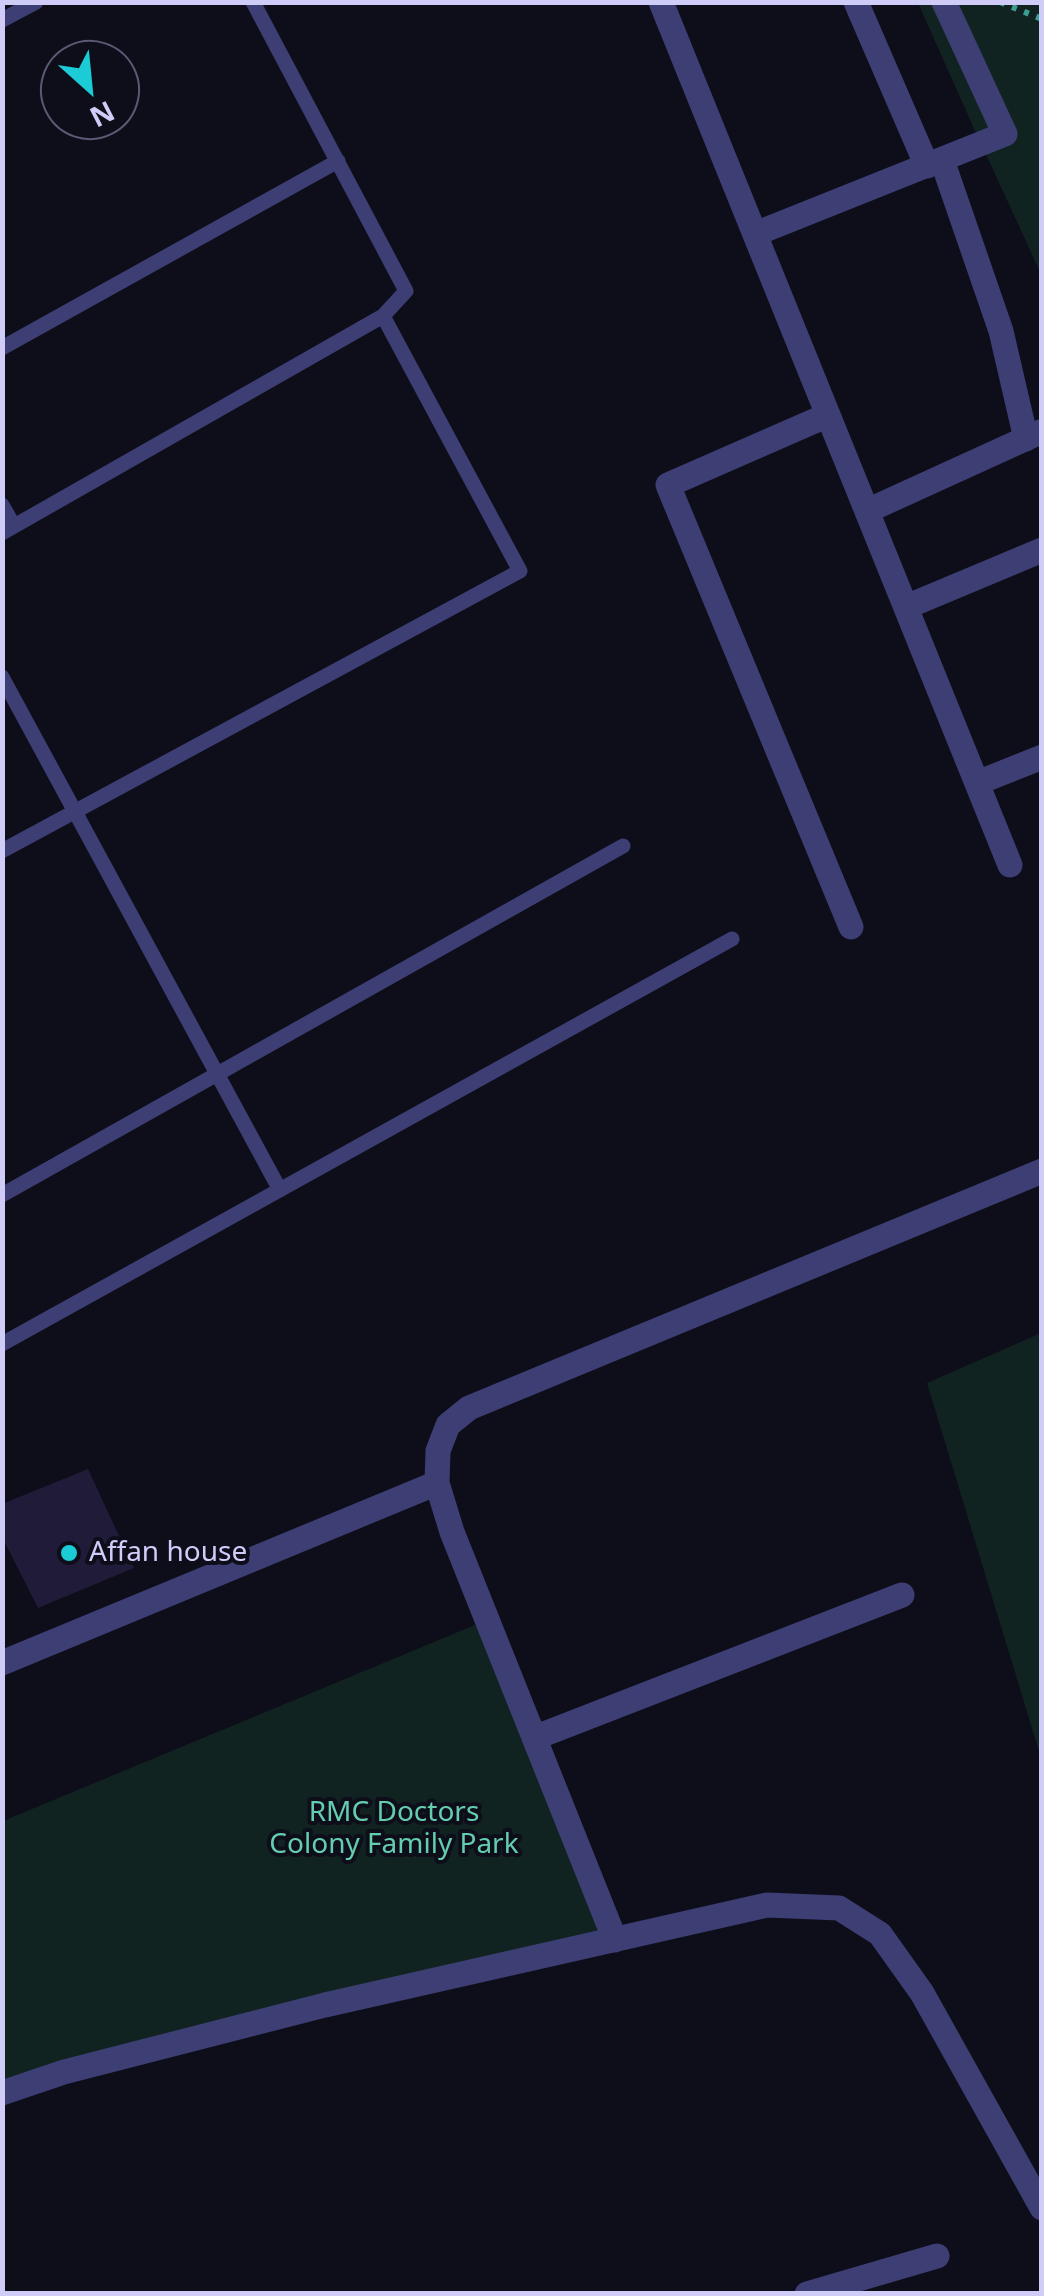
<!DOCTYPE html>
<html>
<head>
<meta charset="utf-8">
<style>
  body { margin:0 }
  #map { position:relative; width:1044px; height:2296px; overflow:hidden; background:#0e0d1a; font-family:"Noto Sans",sans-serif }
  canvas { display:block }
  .frame { position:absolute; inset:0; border:5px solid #cfccf8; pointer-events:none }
  .north { position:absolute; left:40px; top:40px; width:100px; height:100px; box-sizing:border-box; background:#0e0d1a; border:2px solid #5b5973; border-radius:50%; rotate:153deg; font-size:28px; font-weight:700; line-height:40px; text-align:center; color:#cfccf8 }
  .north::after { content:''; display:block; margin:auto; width:35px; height:45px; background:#1bcbd5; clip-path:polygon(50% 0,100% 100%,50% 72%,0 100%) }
</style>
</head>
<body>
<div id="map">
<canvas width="1044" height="2296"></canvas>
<div class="frame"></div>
<div class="north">N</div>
</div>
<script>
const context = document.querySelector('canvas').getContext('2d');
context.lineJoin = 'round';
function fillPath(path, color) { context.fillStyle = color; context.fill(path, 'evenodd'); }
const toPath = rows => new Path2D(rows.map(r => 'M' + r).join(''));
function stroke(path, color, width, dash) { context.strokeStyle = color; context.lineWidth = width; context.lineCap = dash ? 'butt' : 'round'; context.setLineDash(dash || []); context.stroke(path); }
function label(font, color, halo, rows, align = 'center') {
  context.font = font + ' "Noto Sans",sans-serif'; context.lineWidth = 8; context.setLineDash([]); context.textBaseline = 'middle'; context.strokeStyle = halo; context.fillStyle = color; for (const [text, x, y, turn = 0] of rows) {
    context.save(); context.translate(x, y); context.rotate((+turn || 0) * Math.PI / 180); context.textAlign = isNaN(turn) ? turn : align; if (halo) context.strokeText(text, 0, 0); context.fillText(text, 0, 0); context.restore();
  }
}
const green = toPath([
  [918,3,1041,3,1041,274,972,124],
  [1041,1333,1041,1758,927,1383],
  [487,1620,615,1940,3,2093,3,1821]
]);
const building = toPath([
  [88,1469,134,1568,38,1608,2,1537,2,1504]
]);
const path = toPath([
  [1000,2,1042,19]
]);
const lane = toPath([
  [2,20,36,2],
  [2,348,338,161],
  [2,505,14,526],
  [2,533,383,316,406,291,253,2],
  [2,677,280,1190],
  [2,851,520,571,383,316],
  [2,1195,623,846],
  [2,1344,732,939]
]);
const street = toPath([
  [661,2,1010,865],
  [856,2,927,166],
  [942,160,1001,331,1026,439],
  [755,234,1005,134,944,2],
  [828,415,668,485,851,927],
  [867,511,1040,432],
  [906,607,1042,550],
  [977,783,1042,757],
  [2,1663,437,1483],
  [534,1738,902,1595],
  [615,1940,452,1532,437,1483,438,1451,448,1425,469,1408,1042,1171],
  [2,2093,64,2072,325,2005,767,1905,839,1908,880,1934,922,1993,1042,2208],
  [807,2294,937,2256]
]);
const markers = [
  [69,1553,10,"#1bcbd5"]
];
const poiNames = [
  ["Affan house",89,1553]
];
const parkNames = [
  ["RMC Doctors",394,1813],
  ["Colony Family Park",394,1845]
];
fillPath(green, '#112321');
fillPath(building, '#201b38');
stroke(path, '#3b9e93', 6, [5, 8]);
stroke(lane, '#3d3e73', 15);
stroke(street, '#3d3e73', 25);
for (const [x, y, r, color] of markers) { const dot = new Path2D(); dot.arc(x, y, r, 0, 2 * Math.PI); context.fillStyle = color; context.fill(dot); stroke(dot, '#0e0d1a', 4); }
label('28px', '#cfccf8', '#0e0d1a', poiNames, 'left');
label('28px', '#63ceae', '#0e0d1a', parkNames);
</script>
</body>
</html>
